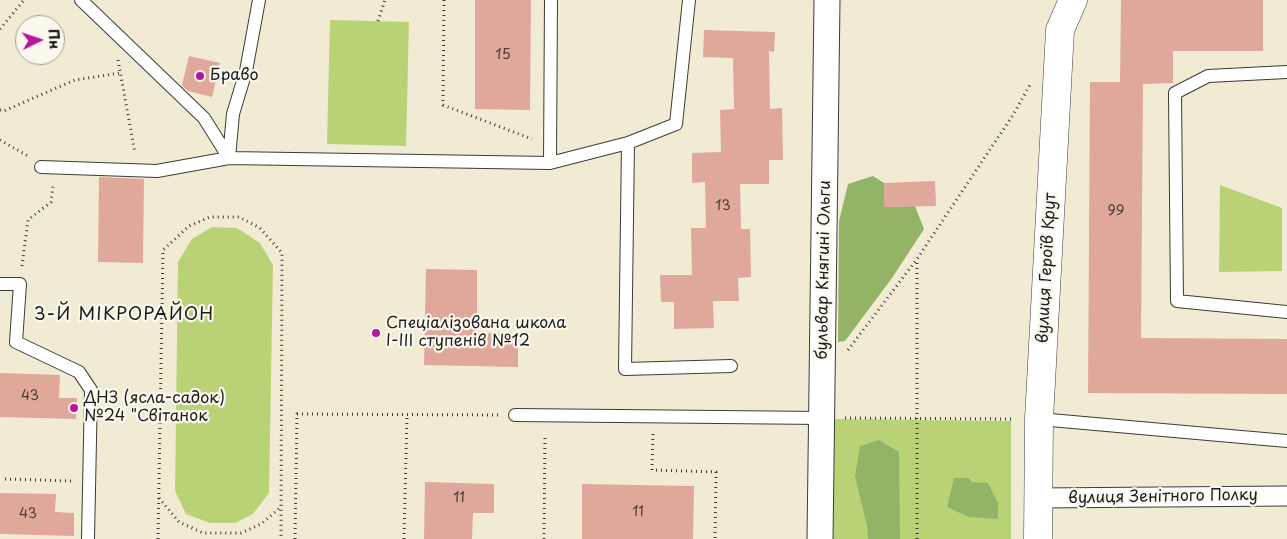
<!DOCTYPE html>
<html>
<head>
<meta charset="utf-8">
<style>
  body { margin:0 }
  #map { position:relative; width:1287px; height:539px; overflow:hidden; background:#f1ebd4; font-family:"Playpen Sans",sans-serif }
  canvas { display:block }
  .north { position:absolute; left:15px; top:15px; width:50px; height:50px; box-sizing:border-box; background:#fbf7ec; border:1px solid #a29f99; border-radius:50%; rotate:86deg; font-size:14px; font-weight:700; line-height:20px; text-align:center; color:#1c1c1c }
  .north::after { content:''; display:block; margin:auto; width:18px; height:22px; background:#b5179e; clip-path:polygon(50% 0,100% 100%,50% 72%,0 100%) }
</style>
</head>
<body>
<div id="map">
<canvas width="1287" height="539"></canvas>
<div class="north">Пн</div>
</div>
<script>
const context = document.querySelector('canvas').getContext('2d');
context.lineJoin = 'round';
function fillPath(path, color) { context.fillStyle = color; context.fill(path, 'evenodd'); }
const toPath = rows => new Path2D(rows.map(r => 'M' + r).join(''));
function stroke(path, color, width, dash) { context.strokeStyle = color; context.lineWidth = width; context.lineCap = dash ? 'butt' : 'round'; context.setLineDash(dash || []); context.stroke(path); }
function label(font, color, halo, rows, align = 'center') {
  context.font = font + ' "Playpen Sans",sans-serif'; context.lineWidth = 4.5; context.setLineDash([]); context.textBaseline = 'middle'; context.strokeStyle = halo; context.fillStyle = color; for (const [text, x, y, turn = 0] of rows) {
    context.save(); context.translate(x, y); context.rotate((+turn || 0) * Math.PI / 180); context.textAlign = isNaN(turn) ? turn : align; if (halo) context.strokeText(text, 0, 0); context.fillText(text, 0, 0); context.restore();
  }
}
const green = toPath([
  [330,20,409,22,406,146,327,144],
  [1220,185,1282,208,1282,271,1219,272],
  [212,227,237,228,260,243,273,265,269,493,253,514,235,523,210,523,186,514,175,491,178,262,192,239],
  [834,419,1011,421,1011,539,833,539]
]);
const forest = toPath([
  [873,176,884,183,885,207,915,206,924,229,892,278,845,341,838,342,839,221,848,184],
  [879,440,899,452,900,539,868,539,867,526,855,476,860,446],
  [954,478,969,478,972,482,988,483,998,503,998,519,969,517,947,507]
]);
const building = toPath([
  [475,0,531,0,530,110,475,109],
  [1121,0,1263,0,1263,51,1173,51,1173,83,1143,84,1141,338,1287,339,1287,394,1088,393,1090,82,1120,82],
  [704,30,775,32,774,52,769,51,770,109,782,108,783,160,769,160,769,184,740,184,741,229,750,229,751,277,738,278,739,301,713,301,714,328,674,329,674,302,661,302,660,275,692,275,691,228,706,228,705,182,692,183,692,153,721,152,720,110,734,109,733,58,703,57],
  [189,56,220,63,212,97,188,91,182,85],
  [99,177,144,179,143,263,98,262],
  [935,181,936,206,884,207,884,183],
  [426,269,477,270,477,333,518,334,518,367,424,365],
  [0,373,60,375,59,398,77,398,76,419,0,417],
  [425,482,494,484,494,513,473,513,472,539,424,539],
  [582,484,694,486,693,539,582,539],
  [0,493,56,494,55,512,74,513,74,536,0,534]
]);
const path = toPath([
  [444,0,443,105,532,139],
  [378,21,385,0],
  [0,29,24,0],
  [118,60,135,153],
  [0,110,4,111,75,80,120,73],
  [0,140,28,156],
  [22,266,28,220,51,202,53,185],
  [848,350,917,259,1013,115,1031,83],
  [845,418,1014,419],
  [653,434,652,470,716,472,715,539],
  [5,479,71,481],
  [159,498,179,522,203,533,241,533,261,524,281,507],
  [158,539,163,250,189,226,210,217,239,217,260,228,282,253,281,539],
  [295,539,297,414,499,415],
  [404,539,407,415],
  [544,539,545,434],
  [917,539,917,260]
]);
const service = toPath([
  [259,0,246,71,233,114,229,158,550,163,628,143,676,124,689,0],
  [1287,72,1208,76,1175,93,1177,301,1287,312],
  [628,143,625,369,731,366],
  [550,163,551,0],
  [41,167,157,171,229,158,204,118,81,0],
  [0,284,20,284,16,342,79,372,91,390,88,539],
  [515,415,822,418],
  [1039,419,1287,441]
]);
const pedestrian = toPath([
  [1038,498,1287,496]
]);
const minor = toPath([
  [820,539,827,0]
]);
const tertiary = toPath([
  [1038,539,1039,419,1060,30,1073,0]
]);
const markers = [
  [200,76,5,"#b5179e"],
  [376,333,5,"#b5179e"],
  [74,408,5,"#b5179e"]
];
const numberNames = [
  ["15",503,55],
  ["13",723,206],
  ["99",1116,211],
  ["43",30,396],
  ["11",459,498],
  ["11",638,512],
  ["43",28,514]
];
const poiNames = [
  ["Браво",210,76],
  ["Спеціалізована школа",386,324],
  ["І-ІІІ ступенів №12",386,342],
  ["ДНЗ (ясла-садок)",84,399],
  ["№24 \"Світанок",84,417]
];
const streetNames = [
  ["вулиця Героїв Крут",1047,268,-87],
  ["бульвар Княгині Ольги",824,270,-89],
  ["вулиця Зенітного Полку",1163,497,-1]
];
const neighbourhoodNames = [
  ["3-Й МІКРОРАЙОН",124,315]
];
fillPath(green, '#bad276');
fillPath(forest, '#93b467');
fillPath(building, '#e0a89b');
stroke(service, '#3c3b38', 14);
stroke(pedestrian, '#3c3b38', 21);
stroke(minor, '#3c3b38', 27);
stroke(tertiary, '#3c3b38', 29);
stroke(path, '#3c3b38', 3, [1, 4]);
stroke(service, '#fff', 12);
stroke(pedestrian, '#fff', 19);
stroke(minor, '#fff', 25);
stroke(tertiary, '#fff', 28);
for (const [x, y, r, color] of markers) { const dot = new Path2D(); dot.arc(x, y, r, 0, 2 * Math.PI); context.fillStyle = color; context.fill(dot); stroke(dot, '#fbf7ec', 2); }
label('14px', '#4d3f3c', null, numberNames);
label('16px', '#1c1c1c', '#fbf7ec', poiNames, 'left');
label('16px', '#1c1c1c', '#fbf7ec', streetNames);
context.letterSpacing = '1px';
label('18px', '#1c1c1c', '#fbf7ec', neighbourhoodNames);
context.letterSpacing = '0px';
</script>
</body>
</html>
